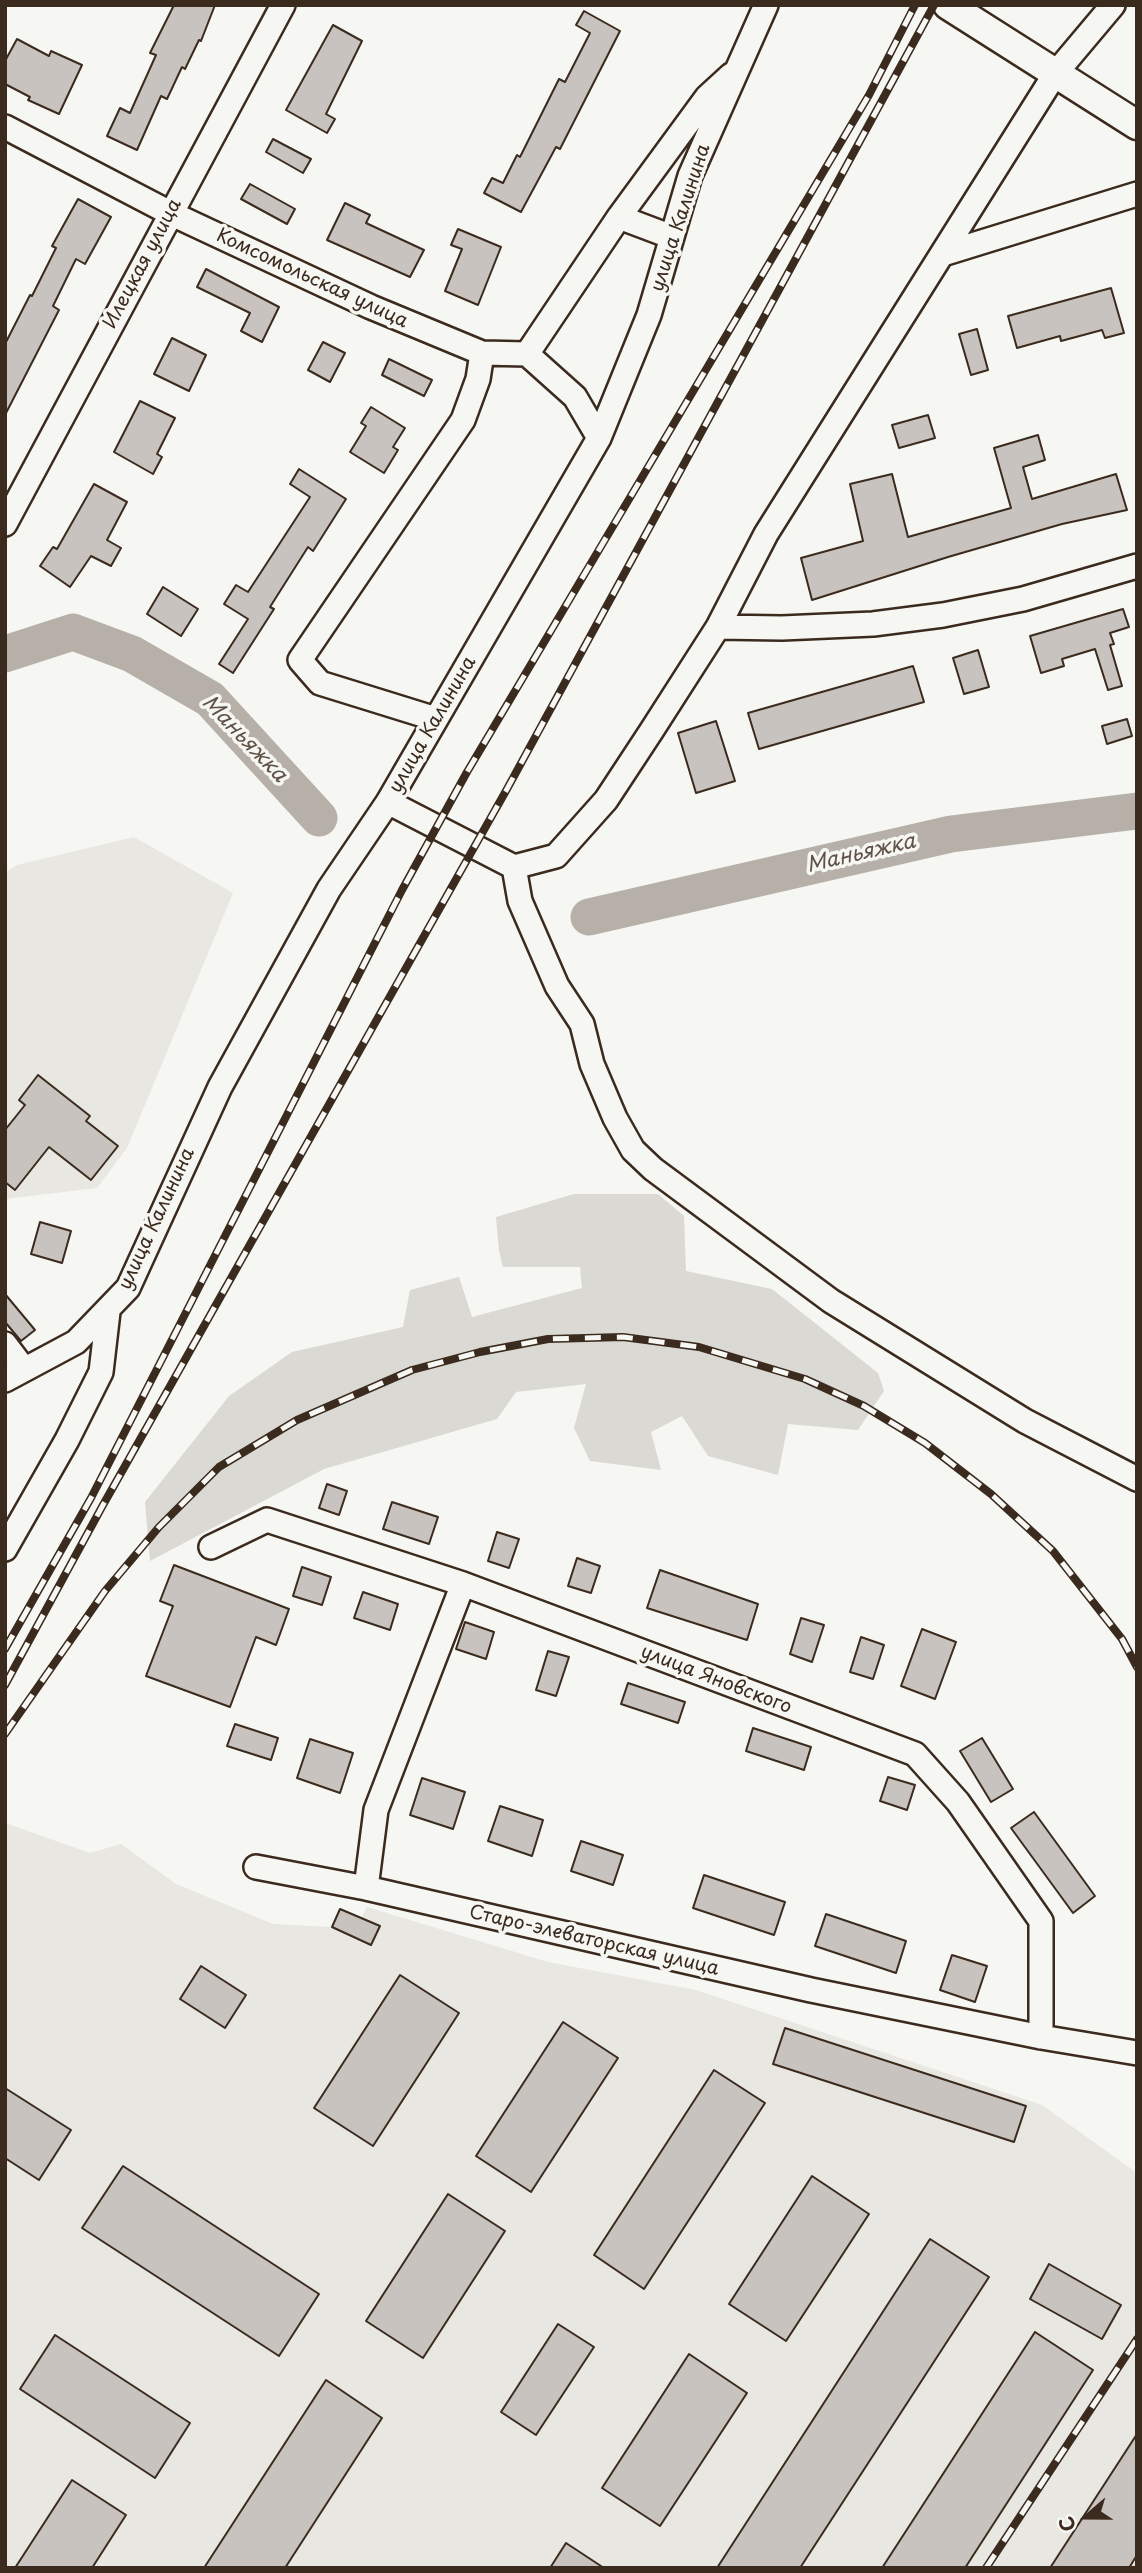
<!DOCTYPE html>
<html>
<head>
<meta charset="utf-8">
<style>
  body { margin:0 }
  #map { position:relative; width:1142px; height:2573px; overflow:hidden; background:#f6f6f2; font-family:"Playpen Sans",sans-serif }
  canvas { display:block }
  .frame { position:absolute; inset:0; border:7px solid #3b2a1e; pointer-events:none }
  .north { position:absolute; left:1051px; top:2482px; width:70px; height:70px; -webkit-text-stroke:5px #f6f6f2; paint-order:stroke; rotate:250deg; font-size:19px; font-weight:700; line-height:28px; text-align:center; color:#3b2a1e }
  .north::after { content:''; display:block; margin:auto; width:24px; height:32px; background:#3b2a1e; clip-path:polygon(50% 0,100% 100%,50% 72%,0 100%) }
</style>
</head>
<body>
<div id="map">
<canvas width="1142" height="2573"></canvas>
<div class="frame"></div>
<div class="north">С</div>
</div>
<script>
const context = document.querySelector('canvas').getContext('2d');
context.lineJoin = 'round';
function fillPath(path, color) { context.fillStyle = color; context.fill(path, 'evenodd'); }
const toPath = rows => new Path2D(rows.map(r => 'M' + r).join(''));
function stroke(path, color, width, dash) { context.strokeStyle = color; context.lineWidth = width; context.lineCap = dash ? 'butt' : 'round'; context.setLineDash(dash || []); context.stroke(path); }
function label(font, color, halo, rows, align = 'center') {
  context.font = font + ' "Playpen Sans",sans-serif'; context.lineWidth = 7; context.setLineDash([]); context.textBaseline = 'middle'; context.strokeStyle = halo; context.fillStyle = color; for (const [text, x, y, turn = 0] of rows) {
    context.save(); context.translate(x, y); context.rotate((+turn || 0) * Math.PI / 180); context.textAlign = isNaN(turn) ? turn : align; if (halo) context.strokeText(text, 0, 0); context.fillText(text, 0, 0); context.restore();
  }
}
const built = toPath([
  [134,837,233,893,127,1148,97,1188,5,1199,5,873,17,865],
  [5,1823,90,1853,121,1844,176,1884,273,1924,332,1927,340,1909,361,1918,367,1907,548,1962,696,1990,1042,2105,1137,2173,1137,2568,5,2568]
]);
const green = toPath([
  [574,1194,658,1194,684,1216,686,1271,772,1289,878,1373,884,1391,858,1430,788,1424,778,1475,708,1456,682,1416,651,1432,661,1470,590,1461,574,1428,586,1384,516,1392,497,1419,324,1469,150,1561,145,1502,229,1396,292,1352,403,1327,410,1290,459,1277,472,1317,582,1288,580,1267,503,1267,499,1251,496,1217]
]);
const river = toPath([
  [5,654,73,632,132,654,210,699,319,818],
  [589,917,951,834,1137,811]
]);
const building = toPath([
  [174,5,215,5,201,41,199,40,185,69,182,67,167,99,161,96,137,150,107,136,120,108,130,113,156,55,150,53,174,5],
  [584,11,620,31,560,149,556,147,521,212,484,193,492,178,503,183,517,155,520,157,559,79,565,82,590,33,576,25,584,11],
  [333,25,362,41,326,114,335,119,327,133,286,110,333,25],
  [17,39,49,56,51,51,82,65,59,114,28,100,30,97,5,84,5,61,17,39],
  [273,139,311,159,303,173,266,152,273,139],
  [250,184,295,209,287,224,241,199,250,184],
  [78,199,111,217,85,264,76,259,53,306,59,310,5,415,5,344,30,295,32,296,56,248,52,246,78,199],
  [345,203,370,215,366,223,424,250,410,277,327,240,345,203],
  [458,229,501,247,478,305,445,291,462,249,451,245,458,229],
  [206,269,279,307,262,342,241,331,250,313,197,287,206,269],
  [1111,288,1124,333,1105,338,1102,330,1061,341,1060,336,1017,348,1008,316,1111,288],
  [977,329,988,370,971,375,959,334,977,329],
  [172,338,206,355,189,391,154,374,172,338],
  [323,342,345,353,330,382,308,370,323,342],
  [389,359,432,380,424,396,382,375,389,359],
  [140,401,175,418,157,454,162,457,153,474,114,452,140,401],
  [371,407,405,428,393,447,398,450,384,473,350,452,366,426,361,423,371,407],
  [928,415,935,438,899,448,892,425,928,415],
  [1038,435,1045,460,1023,467,1032,499,1116,474,1127,510,1062,524,948,557,812,600,801,558,863,541,850,484,892,474,908,537,1011,508,994,448,1038,435],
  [299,469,346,499,313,551,308,547,270,607,274,609,233,673,219,664,248,619,224,604,236,585,248,592,310,497,290,484,299,469],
  [94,484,127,502,107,540,121,548,111,566,91,556,70,587,40,566,53,547,57,549,94,484],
  [163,587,198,609,181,636,147,614,163,587],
  [1123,609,1129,627,1110,633,1114,644,1110,645,1122,686,1108,690,1095,649,1062,659,1064,666,1041,673,1030,636,1123,609],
  [978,650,989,687,964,694,953,658,978,650],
  [913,666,924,702,759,749,748,713,913,666],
  [1127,719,1132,736,1107,744,1102,726,1127,719],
  [716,721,735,781,696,793,678,733,716,721],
  [38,1075,90,1116,86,1121,118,1146,91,1180,49,1147,15,1190,5,1182,5,1130,25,1105,19,1100,38,1075],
  [40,1222,71,1231,62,1263,31,1254,40,1222],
  [5,1294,35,1330,21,1341,5,1322,5,1294],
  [327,1484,347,1491,339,1515,319,1508,327,1484],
  [392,1502,438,1517,429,1544,383,1529,392,1502],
  [497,1532,519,1539,509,1568,488,1561,497,1532],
  [577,1558,600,1566,591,1593,568,1586,577,1558],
  [174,1565,289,1609,276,1645,256,1637,230,1707,146,1676,173,1606,160,1601,174,1565],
  [302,1567,331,1577,322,1605,293,1596,302,1567],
  [660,1570,758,1604,747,1640,647,1608,660,1570],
  [363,1592,398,1604,390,1630,354,1618,363,1592],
  [801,1618,824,1625,812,1662,790,1654,801,1618],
  [465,1622,494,1632,486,1659,456,1649,465,1622],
  [922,1629,956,1642,935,1699,901,1686,922,1629],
  [861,1637,884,1645,873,1679,850,1672,861,1637],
  [548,1651,569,1657,556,1696,536,1690,548,1651],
  [628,1683,685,1702,678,1723,621,1704,628,1683],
  [235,1724,278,1738,271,1760,227,1746,235,1724],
  [753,1728,811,1747,804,1770,746,1751,753,1728],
  [982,1738,1013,1789,991,1802,960,1751,982,1738],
  [310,1739,353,1753,340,1793,297,1778,310,1739],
  [888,1777,915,1785,907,1810,880,1801,888,1777],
  [422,1778,465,1792,453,1829,410,1815,422,1778],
  [500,1806,543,1820,532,1856,488,1841,500,1806],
  [1034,1812,1095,1896,1073,1913,1011,1828,1034,1812],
  [581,1841,623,1855,613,1885,571,1871,581,1841],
  [704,1875,785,1902,774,1935,693,1908,704,1875],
  [340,1909,380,1926,371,1945,332,1927,340,1909],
  [826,1914,906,1941,896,1973,815,1946,826,1914],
  [952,1955,987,1966,975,2002,940,1990,952,1955],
  [201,1966,246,1995,225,2028,180,1999,201,1966],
  [400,1975,459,2013,373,2146,314,2108,400,1975],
  [563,2022,618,2058,531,2192,476,2156,563,2022],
  [785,2028,1026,2106,1014,2142,773,2064,785,2028],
  [714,2070,765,2103,644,2289,594,2255,714,2070],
  [5,2088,71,2130,39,2180,5,2158,5,2088],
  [123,2166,319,2294,279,2356,82,2228,123,2166],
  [812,2176,869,2214,786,2341,729,2304,812,2176],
  [448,2194,505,2231,423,2358,366,2321,448,2194],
  [930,2239,989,2277,800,2568,717,2568,930,2239],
  [1049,2264,1121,2305,1102,2339,1030,2299,1049,2264],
  [558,2324,594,2347,536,2435,501,2412,558,2324],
  [1035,2332,1093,2370,965,2568,882,2568,1035,2332],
  [55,2335,190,2423,155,2478,20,2389,55,2335],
  [689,2354,747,2393,660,2526,602,2488,689,2354],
  [326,2380,382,2418,285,2568,204,2568,326,2380],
  [1137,2434,1137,2555,1129,2568,1050,2568,1137,2434],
  [72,2480,126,2515,92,2568,15,2568,72,2480],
  [566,2543,604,2568,550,2568,566,2543]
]);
const minor = toPath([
  [5,127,170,213,371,307,482,353,527,354,575,397,599,438],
  [619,217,672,237],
  [943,254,1137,194],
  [527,354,619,217,707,97,731,75],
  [5,524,283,5],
  [718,627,782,628,873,624,943,615,1023,599,1137,566],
  [436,719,320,683,300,660,463,420,478,379,482,353],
  [388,802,514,867,556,856,606,800,652,730,718,627,766,534,1055,74,1113,5],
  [514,867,520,901,557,986,582,1024,592,1064,615,1118,633,1150,653,1169,831,1301,1025,1421,1137,1479],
  [5,1344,24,1369],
  [5,1380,76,1342,128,1288,220,1087,329,889,388,802,599,438,649,315,690,176,766,5],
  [211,1547,267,1520,463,1584,915,1754,958,1802,1041,1921,1041,2037],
  [5,1549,67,1440,101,1372,108,1312],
  [463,1584,376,1810,366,1888,811,1990,1041,2037,1137,2053],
  [256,1867,366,1888]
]);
const major = toPath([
  [948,5,1137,125]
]);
const rail = toPath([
  [5,1649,91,1498,402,890,467,772,869,95,915,5],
  [5,1685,103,1505,507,789,934,5],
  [5,1734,105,1591,159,1527,219,1467,297,1420,412,1370,480,1352,548,1339,623,1337,699,1347,805,1379,864,1406,925,1443,991,1494,1053,1551,1122,1639,1137,1667],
  [986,2568,1137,2339]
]);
const streetNames = [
  ["улица Калинина",681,218,-72],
  ["Илецкая улица",143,264,-62],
  ["Комсомольская улица",312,279,25],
  ["улица Калинина",433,725,-60],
  ["улица Калинина",157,1219,-65],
  ["улица Яновского",716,1680,21],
  ["Старо-элеваторская улица",594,1941,13]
];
const waterNames = [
  ["Маньяжка",244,739,46],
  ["Маньяжка",861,854,-13]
];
fillPath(built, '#e8e7e2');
fillPath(green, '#dad9d3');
stroke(river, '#b6b0a9', 37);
fillPath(building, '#c8c3be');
stroke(building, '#3b2a1e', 2);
stroke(minor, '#3b2a1e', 28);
stroke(major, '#3b2a1e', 33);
stroke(minor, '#f6f6f2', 23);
stroke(major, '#f6f6f2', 28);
stroke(rail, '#3b2a1e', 8);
stroke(rail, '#f6f6f2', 5, [16]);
label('19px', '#3b2a1e', '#f6f6f2', streetNames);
label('italic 21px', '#605248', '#f6f6f2', waterNames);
</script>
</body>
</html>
